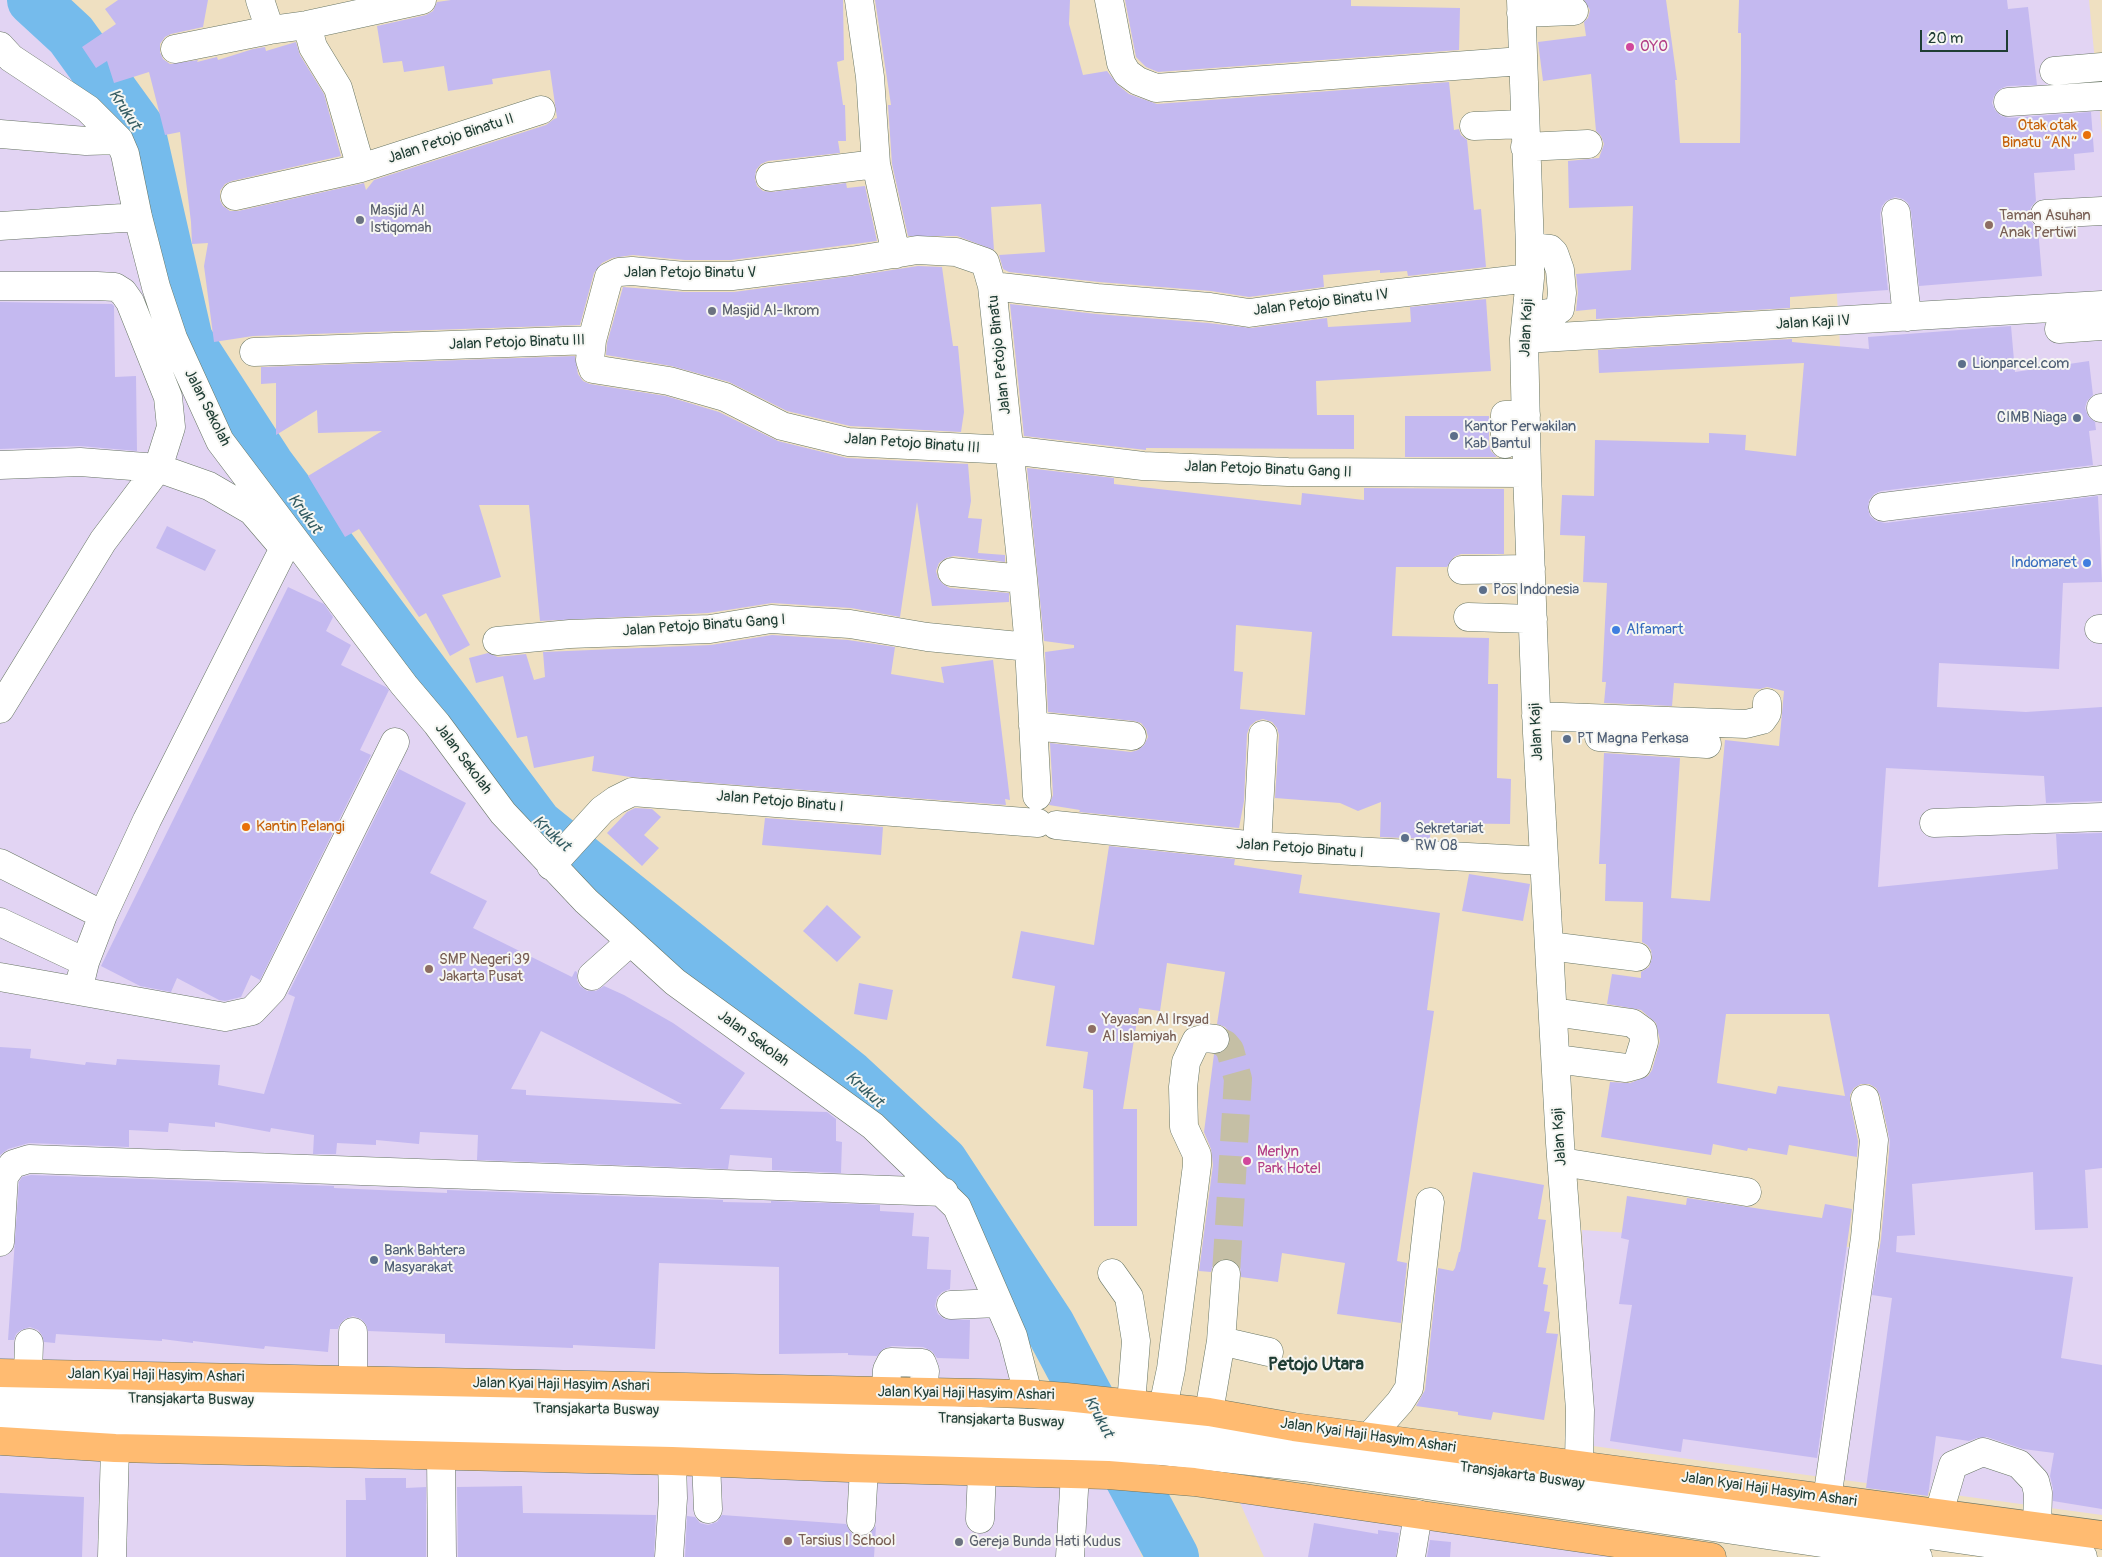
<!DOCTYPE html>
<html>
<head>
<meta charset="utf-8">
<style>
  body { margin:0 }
  #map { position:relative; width:2102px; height:1557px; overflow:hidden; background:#efe0c1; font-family:Pangolin,sans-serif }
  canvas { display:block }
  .scale { position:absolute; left:1920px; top:30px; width:88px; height:22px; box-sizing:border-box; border:2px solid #1f3d34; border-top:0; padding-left:6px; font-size:15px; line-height:18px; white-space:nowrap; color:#1f3d34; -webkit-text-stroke:4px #f6f6f2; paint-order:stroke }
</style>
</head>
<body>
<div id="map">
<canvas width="2102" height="1557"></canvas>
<div class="scale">20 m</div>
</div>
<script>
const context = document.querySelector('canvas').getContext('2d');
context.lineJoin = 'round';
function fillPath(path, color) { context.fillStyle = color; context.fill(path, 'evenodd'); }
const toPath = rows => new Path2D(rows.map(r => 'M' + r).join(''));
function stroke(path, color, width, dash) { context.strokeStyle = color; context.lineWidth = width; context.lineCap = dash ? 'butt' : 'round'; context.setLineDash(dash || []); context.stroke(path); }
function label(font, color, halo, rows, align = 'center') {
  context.font = font + ' Pangolin,sans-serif'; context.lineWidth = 4; context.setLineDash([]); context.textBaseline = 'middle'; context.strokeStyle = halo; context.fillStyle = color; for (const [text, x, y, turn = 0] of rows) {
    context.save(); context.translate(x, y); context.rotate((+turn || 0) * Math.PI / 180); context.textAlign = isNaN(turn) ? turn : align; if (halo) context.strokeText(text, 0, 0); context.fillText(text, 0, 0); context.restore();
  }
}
const built = toPath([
  [0,0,10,0,33,18,120,128,177,365,537,845,821,1078,934,1190,1047,1394,0,1366],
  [1819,0,2089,0,2102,134,2102,1515,1593,1446,1582,1230,1895,1250],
  [0,1442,1105,1467,1142,1557,0,1557],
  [1237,1496,1643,1557,1264,1557]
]);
const river = toPath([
  [33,0,71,35,139,129,187,340,268,465,537,825,849,1076,942,1162,1049,1325,1173,1557]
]);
const building = toPath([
  [118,0,208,0,203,27,171,34,165,37,160,44,160,52,163,59,170,64,198,60,197,62,217,57,218,60,253,49,265,47,266,51,296,42,300,55,324,94,341,156,232,181,225,184,220,191,220,200,223,206,230,211,238,211,364,183,366,190,374,180,546,125,554,119,557,118,550,70,492,79,493,84,448,91,444,66,404,72,402,61,383,63,377,26,426,15,433,11,437,2,451,0,843,0,844,60,837,62,843,105,845,105,846,141,838,141,840,153,768,161,761,164,756,170,755,179,757,186,763,191,771,192,846,183,847,188,865,186,877,241,731,260,685,260,633,255,612,258,602,263,594,273,580,325,253,336,214,342,204,266,208,243,192,244,191,222,180,132,165,135,149,72,114,83,107,61,96,68,82,47,116,24,105,9],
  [875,0,1070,0,1069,24,1083,75,1107,71,1118,85,1129,94,1157,104,1449,82,1454,130,1459,129,1461,135,1467,140,1474,210,1481,209,1486,267,1408,276,1407,271,1380,273,1380,270,1323,275,1324,287,1249,297,1211,291,1099,282,1009,272,1003,269,999,255,1045,252,1041,204,991,207,994,250,957,236,908,236,892,164,888,105,891,105],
  [1125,0,1351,0,1351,6,1460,8,1459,50,1158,72,1146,67,1136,57],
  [1584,0,1666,0,1677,80,1675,80,1680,143,1740,143,1741,71,1741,33,1738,33,1739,0,2007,0,2008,9,2028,7,2037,85,2007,86,2000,89,1994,96,1992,103,1995,110,2001,116,2009,118,2091,112,2094,152,2074,154,2075,170,2034,173,2036,201,2031,207,2029,215,2032,223,2038,228,2042,276,1919,286,1911,211,1908,203,1903,199,1895,197,1886,201,1882,206,1880,214,1888,290,1790,297,1790,308,1596,319,1596,309,1576,311,1578,292,1576,274,1631,270,1633,206,1569,208,1568,161,1599,158,1604,144,1601,136,1596,131,1591,74,1543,81,1538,42,1586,36,1584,22,1588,18,1590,10],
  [918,266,942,267,953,346,958,346,964,412,961,432,850,426,787,411,729,382,671,366,606,355,607,343,623,287,684,292,734,292,853,276],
  [1486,299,1491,371,1316,381,1317,415,1354,415,1354,449,1146,448,1146,450,1024,436,1010,304,1096,314,1208,323,1251,328,1327,318,1328,327,1411,322,1410,307],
  [0,302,112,304,114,306,115,377,136,376,137,451,80,446,0,449],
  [2011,326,2015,372,2089,361,2093,395,2087,401,2085,408,2088,416,2095,422,2096,430,2089,431,2093,465,1881,491,1874,494,1869,500,1868,509,1870,516,1876,521,1885,523,2098,496,2102,582,2063,583,2059,669,1939,663,1937,707,2026,712,2102,707,2102,801,2046,803,2044,776,1886,768,1878,887,2058,869,2056,834,2102,833,2102,1168,2085,1170,2088,1228,2035,1230,2033,1172,1912,1184,1915,1235,1897,1236,1896,1252,2073,1277,2061,1358,2102,1365,2102,1509,2053,1501,2053,1489,2050,1476,2054,1453,2023,1449,1987,1437,1977,1438,1969,1441,1936,1436,1928,1496,1866,1488,1892,1298,1872,1295,1881,1239,1890,1141,1880,1096,1876,1088,1869,1084,1861,1084,1854,1088,1850,1095,1850,1102,1858,1141,1857,1157,1789,1145,1787,1155,1748,1148,1747,1151,1713,1144,1711,1155,1601,1137,1610,1082,1630,1083,1648,1076,1652,1070,1660,1041,1656,1023,1641,1010,1607,1004,1612,974,1641,978,1641,972,1649,967,1652,958,1651,950,1647,945,1642,942,1643,902,1605,901,1606,864,1599,864,1604,753,1680,758,1671,898,1710,901,1725,740,1779,746,1784,691,1767,687,1760,689,1674,683,1672,706,1604,703,1606,682,1602,682,1607,583,1583,582,1585,536,1560,535,1562,495,1594,496,1595,440,1709,443,1709,433,1746,435,1745,450,1796,456,1804,363,1599,373,1598,350,1792,339,1792,342,1869,349,1868,337],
  [1726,1014,1829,1014,1845,1096,1778,1086,1776,1094,1717,1083],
  [575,356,578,374,583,381,590,384,666,396,719,412,778,441,847,458,968,464,971,501,968,518,982,519,978,553,1005,555,1005,562,954,556,946,558,939,563,936,571,938,578,943,584,950,588,1009,593,1009,602,932,606,917,502,900,617,851,608,772,603,708,613,540,621,529,505,479,505,501,577,442,595,470,645,450,656,426,613,419,617,359,529,345,537,308,476,382,431,318,433,317,410,276,435,276,383,261,384,261,367],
  [1405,416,1489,416,1489,444,1491,451,1497,457,1405,457],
  [1027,468,1114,478,1114,484,1301,505,1302,493,1364,500,1364,488,1504,489,1504,554,1461,554,1454,557,1447,567,1396,567,1392,636,1489,638,1488,684,1498,684,1497,778,1511,779,1510,824,1431,823,1430,839,1380,837,1381,802,1358,811,1340,803,1275,798,1279,735,1277,728,1272,722,1263,719,1256,721,1250,726,1247,734,1244,801,1239,828,1079,812,1080,810,1049,805,1053,795,1050,743,1131,752,1138,750,1144,745,1148,737,1146,729,1141,723,1134,721,1048,712,1045,652,1074,648,1074,645,1044,641],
  [1236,625,1312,632,1305,715,1240,709,1243,672,1234,671],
  [167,526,216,550,205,571,156,548],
  [288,587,324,604,333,617,326,631,351,645,341,665,386,687,389,690,360,750,371,755,260,980,251,975,241,997,225,1001,219,1000,177,978,171,992,140,986,101,966],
  [772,635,848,640,895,647,891,674,944,683,941,667,993,660,1010,800,1005,799,1006,805,630,777,592,771,594,756,534,768,527,736,517,738,503,676,476,683,469,658,488,653,498,657,526,654,534,680,545,677,543,652,711,645],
  [399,769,466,803,430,873,487,901,473,928,572,977,575,971,577,972,577,980,580,986,587,991,596,991,604,986,624,995,673,1023,745,1073,720,1109,827,1112,836,1119,836,1141,842,1142,841,1173,772,1170,772,1158,730,1155,728,1169,477,1160,478,1135,420,1132,419,1144,376,1140,376,1145,337,1143,336,1154,313,1154,314,1135,271,1128,270,1132,215,1122,215,1127,169,1123,168,1132,129,1130,129,1147,29,1143,8,1149,0,1155,0,1047,31,1049,30,1058,85,1065,86,1062,116,1065,117,1059,220,1065,218,1085,264,1094,295,997,288,994],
  [541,1031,571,1046,682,1104,526,1095,526,1090,511,1089],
  [635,808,652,809,661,817,644,835,659,848,642,866,607,833,627,812],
  [765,818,883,827,881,855,762,845],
  [1109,846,1235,859,1234,865,1302,875,1299,893,1440,913,1427,1010,1434,1011,1397,1261,1407,1263,1401,1323,1337,1314,1345,1263,1282,1253,1278,1282,1241,1277,1240,1267,1234,1261,1228,1259,1219,1260,1213,1266,1211,1272,1199,1271,1213,1165,1211,1149,1204,1132,1214,1054,1222,1053,1227,1049,1231,1040,1229,1032,1225,1027,1217,1024,1225,972,1167,963,1160,1011,1139,1008,1123,1109,1137,1109,1137,1226,1094,1226,1093,1090,1083,1088,1088,1052,1046,1046,1055,986,1012,978,1021,931,1094,945],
  [1469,874,1530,884,1523,921,1462,911],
  [827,905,861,937,837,962,803,931],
  [859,983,893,990,887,1020,854,1014],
  [1473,1172,1544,1185,1538,1219,1546,1220,1538,1267,1546,1268,1543,1284,1548,1285,1544,1311,1550,1312,1546,1333,1558,1334,1544,1420,1493,1412,1491,1420,1458,1415,1458,1412,1416,1406,1425,1390,1438,1268,1453,1271,1455,1268,1459,1252,1460,1252],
  [31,1175,334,1186,334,1188,447,1193,447,1190,723,1200,723,1202,771,1203,771,1201,880,1205,880,1211,914,1213,912,1236,929,1237,927,1269,951,1270,950,1289,942,1292,937,1297,935,1306,938,1314,944,1319,970,1320,969,1359,937,1358,932,1351,923,1347,892,1346,883,1349,877,1356,848,1355,848,1353,779,1354,779,1267,659,1263,655,1349,573,1345,573,1348,445,1343,445,1334,368,1331,366,1324,361,1319,353,1316,345,1319,340,1324,338,1329,330,1329,328,1352,265,1346,264,1349,193,1341,193,1343,162,1339,162,1341,56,1334,55,1343,44,1342,42,1335,38,1330,30,1327,21,1330,16,1334,14,1340,8,1340,19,1182,22,1177],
  [1627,1196,1686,1205,1687,1198,1822,1218,1825,1204,1852,1209,1817,1458,1683,1439,1681,1452,1610,1441,1632,1305,1619,1304,1629,1240,1621,1238],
  [365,1478,406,1478,406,1488,426,1487,426,1557,346,1557,346,1500,366,1500],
  [522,1486,523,1513,656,1515,654,1557,458,1557,457,1487],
  [0,1493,84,1497,82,1557,0,1557],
  [722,1515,846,1524,852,1534,860,1537,868,1535,876,1526,874,1557,685,1557,687,1516,695,1517,700,1523,708,1525,717,1522],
  [1314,1523,1378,1534,1378,1530,1399,1533,1396,1557,1308,1557],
  [1430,1540,1451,1542,1450,1557,1427,1557]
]);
const minorTunnel = toPath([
  [1215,1039,1225,1044,1230,1050,1238,1079,1226,1274]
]);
const minor = toPath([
  [260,0,270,30],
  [859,0,870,77,876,164,896,254],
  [1109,0,1121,63,1127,73,1138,81,1156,88,1522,61],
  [1521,0,1530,247,1530,278,1524,339,1527,473,1537,733,1560,1143,1580,1410,1579,1464],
  [1521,13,1574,11],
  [307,25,313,47,338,88,361,168],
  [0,46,11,58,88,109,119,140,125,154,138,217,156,287,173,338,220,441,404,685,437,724,503,813,586,901,675,982,873,1126,957,1207,1013,1336,1028,1394],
  [175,49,270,30,307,25,422,0],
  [2054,71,2102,67],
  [2008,102,2102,96],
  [1474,126,1524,124],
  [0,134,86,141,119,140],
  [1525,147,1588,144],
  [770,177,876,164],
  [235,196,361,168,541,110],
  [1896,213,1907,317],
  [2045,214,2102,211],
  [0,226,138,217],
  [0,286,97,286,115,287,123,292,130,302,168,397,171,427,158,468,209,486,252,511,282,546,282,552,147,820,103,915,85,962,78,991],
  [992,286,1097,298,1210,307,1249,313,1372,296,1530,278],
  [1527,316,1555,312,1560,309,1562,293,1560,270,1554,253,1550,249,1530,247],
  [2059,329,2102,326],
  [1524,339,2102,305],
  [592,340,609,277,619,272,632,271,684,276,732,276,851,261,917,250,956,252,985,262,992,286,1023,579,1029,647,1037,796],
  [254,352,592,340,590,360,593,369,669,381,725,397,782,426,848,442,1010,450,1143,466,1288,472,1527,473],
  [2101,408,2102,408],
  [1505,444,1505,415,1526,415],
  [0,465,80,462,158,468,103,541,0,709],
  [1883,507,2102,480],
  [1462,570,1531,569],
  [952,572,1023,579],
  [1468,617,1533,619],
  [2099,629,2102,629],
  [497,641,570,634,710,629,771,619,850,624,927,637,1029,647],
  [1536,716,1746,724,1762,720,1767,713,1767,703],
  [1033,726,1132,736],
  [1599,737,1707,744],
  [1934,823,2102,817],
  [1056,825,1257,846,1544,861],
  [1257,846,1263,735],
  [0,863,103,915],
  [551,866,602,810,616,800,632,792,1038,823],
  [0,922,85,962],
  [1549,946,1637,957],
  [592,976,630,942],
  [0,977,225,1017,252,1011,272,990,395,742],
  [1553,1012,1632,1023,1643,1031,1644,1042,1637,1065,1626,1068,1556,1059],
  [1562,1162,1747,1192],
  [0,1242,4,1176,13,1164,29,1159,944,1192],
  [1112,1273,1129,1297,1136,1341,1131,1404],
  [951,1305,998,1303],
  [353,1332,353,1381],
  [1221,1341,1269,1352],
  [28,1373,29,1343],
  [886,1392,887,1370,891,1362,922,1363,925,1371,923,1393],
  [0,1396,848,1416,1193,1429,2083,1557],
  [1163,1407,1171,1369,1197,1165,1197,1155,1184,1127,1183,1087,1186,1062,1196,1041,1206,1038,1215,1039],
  [1209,1412,1221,1341,1226,1274],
  [0,1418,674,1435,1162,1451,1303,1467,1918,1557],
  [1369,1437,1400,1402,1409,1388,1430,1202],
  [441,1456,442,1557],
  [706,1462,708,1509],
  [1827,1499,1865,1238,1874,1140,1865,1099],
  [1939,1513,1953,1465,1983,1452,2019,1464,2035,1481,2038,1493,2037,1527],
  [980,1519,982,1472],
  [861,1521,864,1469],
  [112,1557,115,1448],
  [669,1557,673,1498,672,1461],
  [1070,1557,1075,1474],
  [1411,1557,1418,1514]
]);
const major = toPath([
  [0,1373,1028,1394,1066,1397,1209,1412,1294,1427,2102,1535],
  [0,1441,115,1448,672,1461,849,1468,1108,1475,1194,1482,1712,1557]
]);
const markers = [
  [1630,47,5,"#d1479c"],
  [2087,135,5,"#e8710a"],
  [360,220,5,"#6b7280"],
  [1989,225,5,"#8d6e63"],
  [712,311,5,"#6b7280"],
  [1962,364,5,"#5c6f8a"],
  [2077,418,5,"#5c6f8a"],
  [1454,436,5,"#5c6f8a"],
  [2087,563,5,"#3f7fe0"],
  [1483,590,5,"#5c6f8a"],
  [1616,630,5,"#3f7fe0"],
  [1567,739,5,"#5c6f8a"],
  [246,827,5,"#e8710a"],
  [1405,838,5,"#5c6f8a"],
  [429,969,5,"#8d6e63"],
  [1092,1029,5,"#8d6e63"],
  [1247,1161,5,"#d1479c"],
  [374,1260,5,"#5c6f8a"],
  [788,1541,5,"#8d6e63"],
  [959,1542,5,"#6b7280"]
];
const hotelNames = [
  ["OYO",1640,47],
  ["Merlyn",1257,1152],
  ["Park Hotel",1257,1169]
];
const foodNames = [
  ["Otak otak",2077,126],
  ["Binatu “AN”",2077,143],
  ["Kantin Pelangi",256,827,"left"]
];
const streetNames = [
  ["Jalan Petojo Binatu II",451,139,-18],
  ["Jalan Petojo Binatu V",690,273],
  ["Jalan Petojo Binatu IV",1321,303,-7],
  ["Jalan Kaji IV",1813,323,-3],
  ["Jalan Kaji",1527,328,-87],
  ["Jalan Petojo Binatu III",517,343,-2],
  ["Jalan Petojo Binatu",1000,355,-96],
  ["Jalan Sekolah",207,408,63],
  ["Jalan Petojo Binatu III",912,444,4],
  ["Jalan Petojo Binatu Gang II",1268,470,2],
  ["Jalan Petojo Binatu Gang I",704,626,-4],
  ["Jalan Kaji",1537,732,-93],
  ["Jalan Sekolah",463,759,53],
  ["Jalan Petojo Binatu I",780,802,5],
  ["Jalan Petojo Binatu I",1300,849,4],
  ["Jalan Sekolah",753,1039,36],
  ["Jalan Kaji",1560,1137,-94],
  ["Jalan Kyai Haji Hasyim Ashari",156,1376,1],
  ["Jalan Kyai Haji Hasyim Ashari",561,1385,1],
  ["Jalan Kyai Haji Hasyim Ashari",966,1394,1],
  ["Transjakarta Busway",191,1400,1],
  ["Transjakarta Busway",596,1410,1],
  ["Transjakarta Busway",1001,1421,2],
  ["Jalan Kyai Haji Hasyim Ashari",1368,1436,8],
  ["Transjakarta Busway",1522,1476,8],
  ["Jalan Kyai Haji Hasyim Ashari",1769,1490,8]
];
const worshipNames = [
  ["Masjid Al",370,211],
  ["Istiqomah",370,228],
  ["Masjid Al-Ikrom",722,311],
  ["Gereja Bunda Hati Kudus",969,1542]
];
const educationNames = [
  ["Taman Asuhan",1999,216],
  ["Anak Pertiwi",1999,233],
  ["SMP Negeri 39",439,960],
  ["Jakarta Pusat",439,977],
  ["Yayasan Al Irsyad",1102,1020],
  ["Al Islamiyah",1102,1037],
  ["Tarsius I School",798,1541]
];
const serviceNames = [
  ["Lionparcel.com",1972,364],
  ["CIMB Niaga",2067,418,"right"],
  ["Kantor Perwakilan",1464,427],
  ["Kab Bantul",1464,444],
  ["Pos Indonesia",1493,590],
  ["PT Magna Perkasa",1577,739],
  ["Sekretariat",1415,829],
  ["RW 08",1415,846],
  ["Bank Bahtera",384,1251],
  ["Masyarakat",384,1268]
];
const shopNames = [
  ["Indomaret",2077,563],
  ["Alfamart",1626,630,"left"]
];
const waterNames = [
  ["Krukut",124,110,57],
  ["Krukut",304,514,53],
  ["Krukut",551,834,42],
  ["Krukut",864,1090,42],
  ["Krukut",1098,1417,62]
];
const quarterNames = [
  ["Petojo Utara",1316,1365]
];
fillPath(built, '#e2d4f3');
stroke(river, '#75bbec', 52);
fillPath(building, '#c4b9f0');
stroke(minorTunnel, '#c5bfa5', 28, [28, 14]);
stroke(minor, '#687665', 29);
stroke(major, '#687665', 29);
stroke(minor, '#fff', 28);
stroke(major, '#ffbb71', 28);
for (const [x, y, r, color] of markers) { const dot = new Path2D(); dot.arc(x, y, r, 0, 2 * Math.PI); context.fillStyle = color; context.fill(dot); stroke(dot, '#f6f6f2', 2); }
label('15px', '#b23c85', '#f6f6f2', hotelNames, 'left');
label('15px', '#c56008', '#f6f6f2', foodNames, 'right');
label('15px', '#1f3d34', '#f6f6f2', streetNames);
label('15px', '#5b616d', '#f6f6f2', worshipNames, 'left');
label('15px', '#785e54', '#f6f6f2', educationNames, 'left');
label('15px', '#4e5e75', '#f6f6f2', serviceNames, 'left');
label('15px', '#366cbe', '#f6f6f2', shopNames, 'right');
label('italic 16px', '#345c62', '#f6f6f2', waterNames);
label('bold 18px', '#1f3d34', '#f6f6f2', quarterNames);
</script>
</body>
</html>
